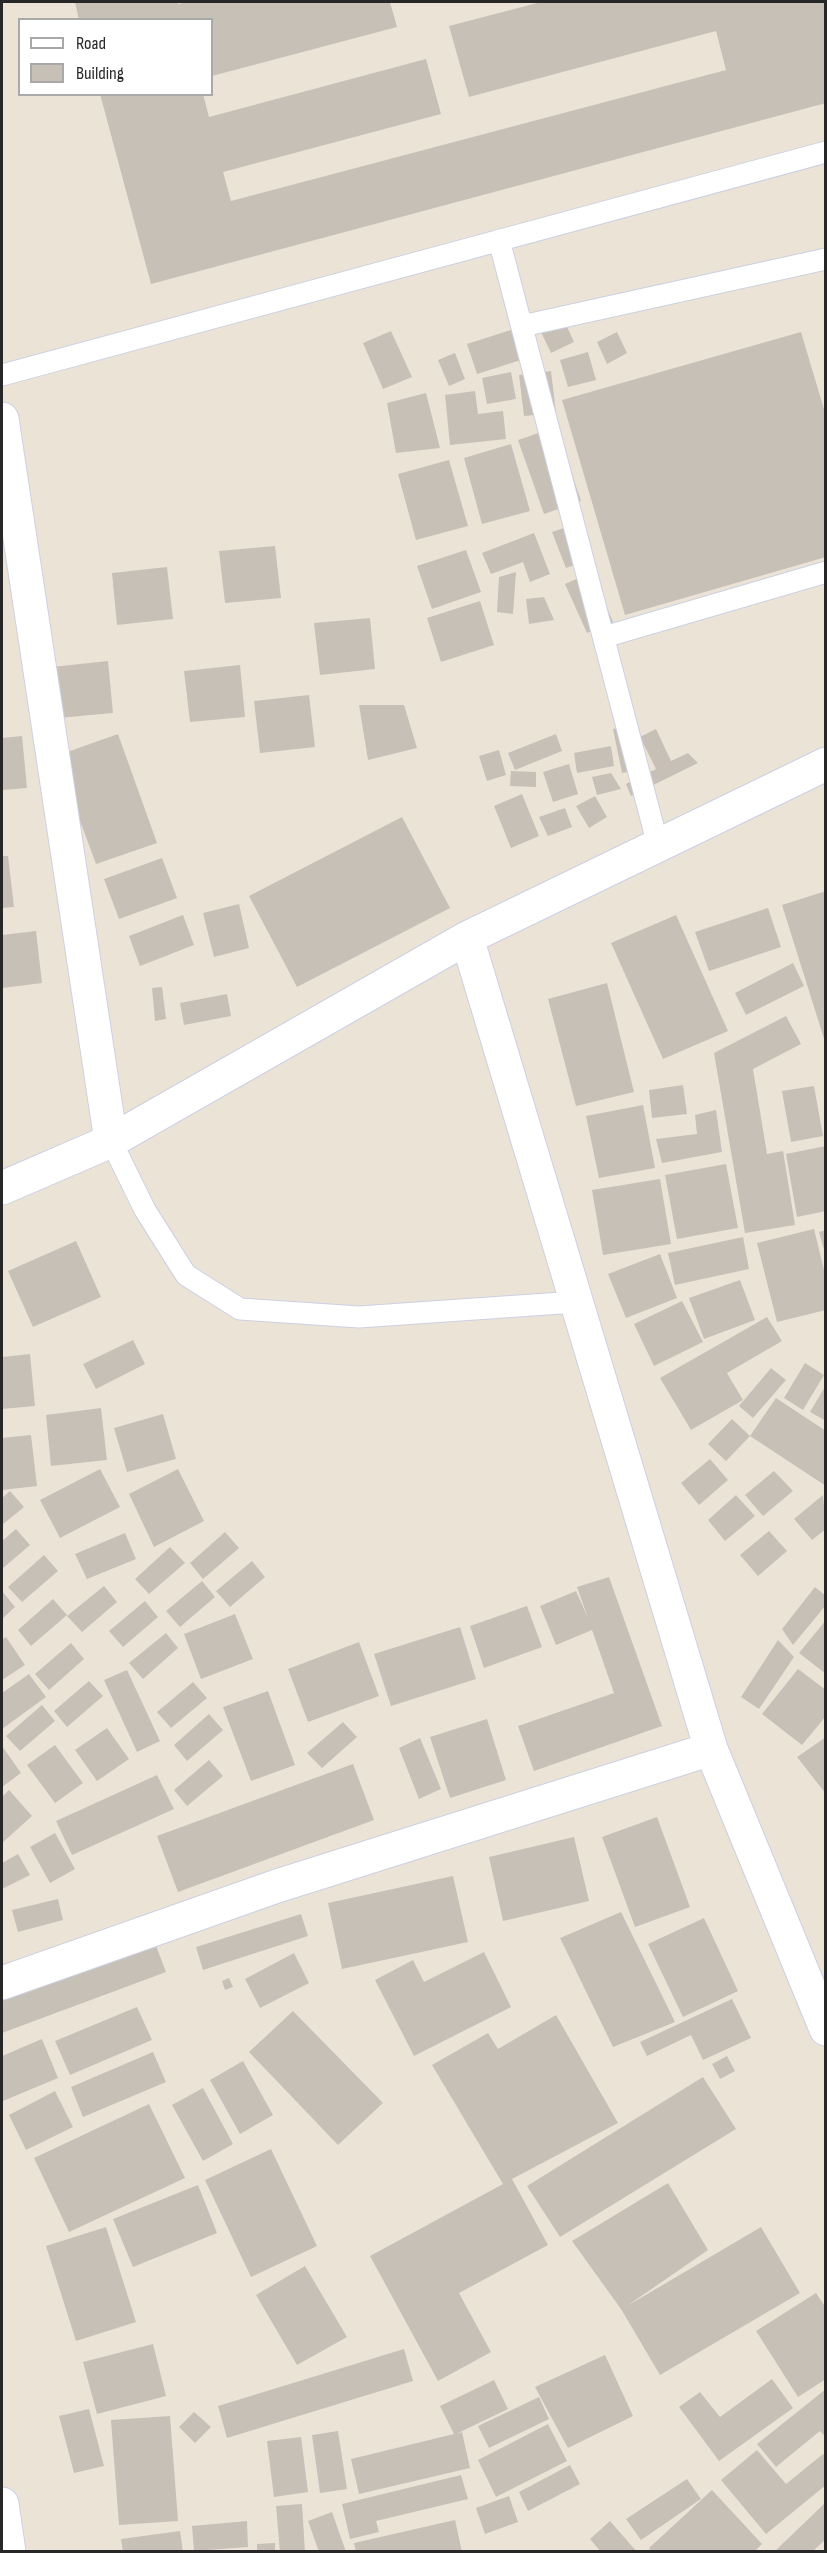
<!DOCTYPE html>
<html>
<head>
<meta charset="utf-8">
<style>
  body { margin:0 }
  #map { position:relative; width:827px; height:2553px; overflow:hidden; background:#ece3d7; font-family:"Sofia Sans Condensed",sans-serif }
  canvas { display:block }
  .frame { position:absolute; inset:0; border:3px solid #272727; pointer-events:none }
  .legend { position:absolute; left:18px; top:18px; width:195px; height:78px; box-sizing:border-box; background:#fff; border:2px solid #a9a9a9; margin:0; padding:8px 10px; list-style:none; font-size:18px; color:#272727 }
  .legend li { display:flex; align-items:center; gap:12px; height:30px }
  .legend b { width:30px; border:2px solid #a9a9a9 }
</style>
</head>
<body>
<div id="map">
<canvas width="827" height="2553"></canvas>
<div class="frame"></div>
<ul class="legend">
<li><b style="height:8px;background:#fff"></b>Road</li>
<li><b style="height:16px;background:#c7c0b7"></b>Building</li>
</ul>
</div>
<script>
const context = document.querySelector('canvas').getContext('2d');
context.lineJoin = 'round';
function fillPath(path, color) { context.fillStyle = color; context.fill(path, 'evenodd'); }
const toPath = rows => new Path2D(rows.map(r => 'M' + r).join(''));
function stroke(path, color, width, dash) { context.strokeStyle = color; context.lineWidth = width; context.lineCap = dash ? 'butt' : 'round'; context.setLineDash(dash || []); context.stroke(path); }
const building = toPath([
  [75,2,177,2,178,4,187,2,390,2,397,27,212,76,212,20,79,20],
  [541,2,826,2,826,103,151,284,100,94,203,94,209,117,426,59,441,114,223,172,231,201,726,70,716,31,469,97,449,26],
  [564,320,574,342,551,353,540,330],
  [517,328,527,358,477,374,467,344],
  [391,331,412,377,383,389,363,343],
  [617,332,627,353,607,364,597,342],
  [801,332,826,416,826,557,625,615,562,400],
  [588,352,596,380,568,387,560,360],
  [455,353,465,379,449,386,438,360],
  [551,371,556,413,524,416,519,375],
  [511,372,516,399,487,404,482,378],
  [475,391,478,414,503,411,506,439,450,445,445,395],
  [426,393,440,448,396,453,387,403],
  [556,427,581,501,544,514,518,440],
  [511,444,530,511,482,524,464,458],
  [449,460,468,526,416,540,398,474],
  [570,526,584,562,566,568,552,532],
  [534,533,550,574,530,582,523,562,491,574,482,553],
  [275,546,281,598,225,603,219,551],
  [466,550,481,592,432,609,417,566],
  [167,567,173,619,117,625,112,573],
  [516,572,513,614,497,612,499,577],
  [592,572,613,622,587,633,565,584],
  [544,597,554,620,529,624,526,599],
  [480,601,494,645,441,662,427,618],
  [370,618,375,669,320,675,314,623],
  [108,661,113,713,58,718,52,667],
  [240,665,245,717,190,722,184,671],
  [309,695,315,747,260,753,254,701],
  [359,705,404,705,417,748,368,760],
  [630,725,638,770,622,773,613,729],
  [656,729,671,761,688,753,698,763,631,796,626,784,656,769,640,737],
  [118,734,157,843,96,864,56,756],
  [556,734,562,751,515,770,508,753],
  [22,736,27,788,2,790,2,738],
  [611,746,614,766,577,773,574,753],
  [499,750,506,775,487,781,479,756],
  [569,764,578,794,553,802,543,772],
  [511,771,536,772,536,787,510,786],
  [611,773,621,789,597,795,592,777],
  [522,794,539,836,511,848,494,806],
  [595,796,607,817,589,828,576,806],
  [565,808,572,827,548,836,539,817],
  [402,817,450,908,297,987,249,896],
  [2,856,8,856,14,907,2,908],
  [162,858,177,898,119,919,104,879],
  [826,891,826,1042,825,1042,782,905],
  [239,904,249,948,214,957,203,913],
  [768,908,781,947,709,971,695,932],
  [183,915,194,945,140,966,129,936],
  [676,915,728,1031,663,1059,611,943],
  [36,931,42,983,2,988,2,935],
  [793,963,804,986,746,1015,735,993],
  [607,983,634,1092,576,1106,548,999],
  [162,987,166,1019,155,1021,152,988],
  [227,994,231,1016,184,1025,180,1003],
  [786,1016,801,1044,753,1069,767,1154,783,1151,795,1225,745,1233,714,1053],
  [683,1085,687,1114,652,1118,649,1090],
  [814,1086,823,1136,791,1142,782,1091],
  [643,1105,655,1168,599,1178,586,1116],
  [716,1110,722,1152,662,1163,656,1139,697,1134,695,1115],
  [826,1146,826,1211,797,1217,786,1154],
  [726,1164,738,1228,677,1239,665,1175],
  [660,1179,671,1244,603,1255,592,1190],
  [814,1229,826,1278,826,1310,777,1322,757,1243],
  [826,1230,826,1253,825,1253,819,1232],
  [743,1237,749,1269,675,1285,668,1253],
  [76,1241,101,1297,33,1327,8,1271],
  [660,1254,677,1298,626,1318,608,1274],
  [740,1280,755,1320,704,1339,689,1298],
  [682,1301,703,1342,654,1366,634,1324],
  [767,1317,782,1341,727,1373,743,1400,691,1430,660,1378],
  [133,1340,145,1364,96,1389,83,1364],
  [30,1354,35,1406,2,1409,2,1357],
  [805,1363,824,1375,803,1410,784,1398],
  [771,1368,786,1380,753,1418,739,1406],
  [826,1385,826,1421,810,1412],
  [776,1398,826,1431,826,1486,750,1436,726,1461,708,1444,732,1419,750,1436],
  [101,1408,107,1460,51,1466,46,1415],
  [163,1414,176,1459,127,1472,114,1428],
  [31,1435,37,1486,2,1490,2,1438],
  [710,1459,728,1480,699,1505,681,1483],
  [100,1469,120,1507,60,1538,40,1500],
  [178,1469,204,1521,154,1547,129,1494],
  [774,1471,793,1491,763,1516,745,1495],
  [10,1491,24,1507,2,1525,2,1498],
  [736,1495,755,1516,725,1541,708,1520],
  [823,1495,826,1529,812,1540,794,1519],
  [16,1529,30,1545,2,1569,2,1541],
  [769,1531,787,1551,758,1576,740,1555],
  [225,1532,239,1548,203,1579,190,1563],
  [125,1533,136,1559,87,1579,75,1554],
  [170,1547,185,1563,149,1594,135,1579],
  [44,1555,58,1571,22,1602,8,1587],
  [252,1561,265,1577,230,1607,216,1591],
  [609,1577,662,1726,534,1771,518,1726,614,1693,592,1630,556,1645,540,1606,576,1591,588,1618,577,1587],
  [202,1581,215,1597,180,1627,166,1611],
  [104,1586,117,1602,82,1632,67,1616],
  [815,1587,826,1596,826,1605,793,1645,782,1629],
  [2,1591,15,1607,2,1619],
  [53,1599,67,1615,31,1646,18,1630],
  [145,1601,158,1617,123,1647,109,1631],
  [527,1606,542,1647,484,1668,470,1626],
  [235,1614,253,1659,201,1679,184,1634],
  [826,1620,826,1674,799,1653],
  [460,1627,476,1679,391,1706,374,1654],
  [166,1633,178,1648,143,1679,129,1663],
  [6,1637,25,1665,2,1680,2,1640],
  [778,1640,794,1657,759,1709,741,1697],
  [359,1642,379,1696,308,1722,288,1669],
  [71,1643,84,1659,49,1690,35,1674],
  [798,1669,826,1690,826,1716,802,1745,762,1714],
  [127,1670,160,1741,137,1752,104,1680],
  [29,1674,46,1697,2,1729,2,1693],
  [89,1681,103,1696,67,1727,54,1711],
  [193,1682,207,1698,171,1728,157,1712],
  [268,1691,295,1765,251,1781,223,1707],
  [42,1705,55,1721,20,1751,6,1736],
  [209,1714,223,1730,187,1761,174,1745],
  [487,1719,506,1780,450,1798,430,1737],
  [343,1722,357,1737,322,1768,307,1753],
  [107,1728,129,1759,97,1781,75,1750],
  [826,1737,826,1794,797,1757],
  [420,1738,441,1789,419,1799,399,1748],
  [55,1745,83,1783,55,1803,27,1765],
  [2,1746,21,1773,2,1787],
  [209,1760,223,1776,187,1806,174,1790],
  [353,1764,374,1820,178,1892,157,1836],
  [157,1775,174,1809,72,1855,56,1821],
  [9,1790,32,1816,2,1843,2,1797],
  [657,1817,690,1907,635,1927,602,1837],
  [55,1833,75,1869,50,1883,30,1847],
  [574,1837,589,1901,503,1921,489,1857],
  [18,1854,30,1875,2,1889,2,1863],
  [453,1876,468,1942,342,1969,328,1903],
  [58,1899,63,1920,18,1932,12,1910],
  [621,1912,675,2022,613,2047,560,1938],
  [301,1914,308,1936,203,1970,196,1947],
  [704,1918,738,1991,683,2017,648,1944],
  [153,1938,166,1972,2,2033,2,1995],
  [484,1952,511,2007,414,2056,375,1980,413,1960,424,1982],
  [294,1953,309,1983,260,2008,245,1979],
  [229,1978,233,1987,225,1990,222,1981],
  [732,1999,751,2038,703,2060,691,2035,647,2056,640,2042],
  [137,2007,152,2040,70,2075,55,2041],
  [293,2011,383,2103,338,2145,249,2052],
  [556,2015,618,2123,512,2179,548,2245,459,2293,491,2352,438,2381,370,2256,503,2184,432,2065,488,2033,498,2049],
  [42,2039,58,2078,3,2101,2,2056],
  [153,2052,166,2082,83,2117,71,2087],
  [727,2056,735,2071,720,2079,712,2064],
  [243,2061,273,2115,240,2134,210,2080],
  [703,2077,736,2129,560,2237,527,2186],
  [203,2088,233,2144,203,2161,172,2105],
  [55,2091,73,2127,26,2150,9,2115],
  [149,2104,185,2178,69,2232,34,2158],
  [271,2149,317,2246,251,2277,205,2180],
  [668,2183,708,2250,627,2306,761,2227,800,2293,660,2375,621,2309,572,2241],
  [198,2185,217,2233,133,2267,113,2219],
  [106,2227,136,2322,76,2341,46,2246],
  [305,2266,347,2337,297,2365,256,2295],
  [816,2293,826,2308,826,2379,798,2397,756,2331],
  [153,2344,166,2396,97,2414,83,2362],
  [404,2349,413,2381,227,2438,218,2406],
  [605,2355,633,2416,568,2448,535,2387],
  [772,2379,793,2408,719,2461,679,2407,700,2392,720,2417],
  [494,2380,508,2409,456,2434,462,2432,470,2468,359,2494,351,2459,454,2434,440,2406],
  [826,2389,826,2437,820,2431,776,2467,757,2444],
  [539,2397,549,2419,489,2448,478,2426],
  [89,2409,104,2466,74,2473,59,2416],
  [194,2412,211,2427,195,2443,179,2427],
  [170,2416,178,2521,119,2525,111,2420],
  [548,2424,567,2461,496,2497,478,2460],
  [338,2431,347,2489,320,2493,312,2435],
  [301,2437,308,2492,274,2497,267,2441],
  [757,2450,786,2484,823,2454,826,2457,826,2485,766,2534,721,2480],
  [570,2465,580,2484,528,2511,519,2492],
  [461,2475,468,2499,376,2521,379,2532,350,2539,342,2504],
  [687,2479,701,2499,641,2540,626,2519],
  [712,2490,762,2544,754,2552,652,2552,649,2548],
  [509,2496,518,2522,485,2534,476,2508],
  [826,2502,826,2539,812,2552,774,2552],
  [302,2504,305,2552,280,2552,276,2506],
  [332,2512,346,2552,319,2552,308,2521],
  [455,2520,462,2552,356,2552,354,2543],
  [247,2521,248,2547,194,2551,192,2526],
  [610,2521,637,2552,601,2552,590,2539],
  [180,2531,183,2552,123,2552,121,2539],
  [275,2543,275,2552,257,2552,257,2544]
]);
const lane = toPath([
  [499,240,658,845],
  [522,326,826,259],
  [2,375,826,152],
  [604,637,826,572],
  [111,1141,145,1210,186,1275,240,1309,359,1317,576,1302]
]);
const street = toPath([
  [2,419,111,1141],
  [467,938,711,1749,826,2029],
  [2,1188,111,1141,467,938,826,764],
  [2,1983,277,1886,711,1749]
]);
const secondary = toPath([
  [2,2504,9,2552]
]);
fillPath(building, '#c7c0b7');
stroke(lane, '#ccd0e2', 23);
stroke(street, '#ccd0e2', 35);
stroke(secondary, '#ccd0e2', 35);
stroke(lane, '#fff', 21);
stroke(street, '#fff', 33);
stroke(secondary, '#fff', 33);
</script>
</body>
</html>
